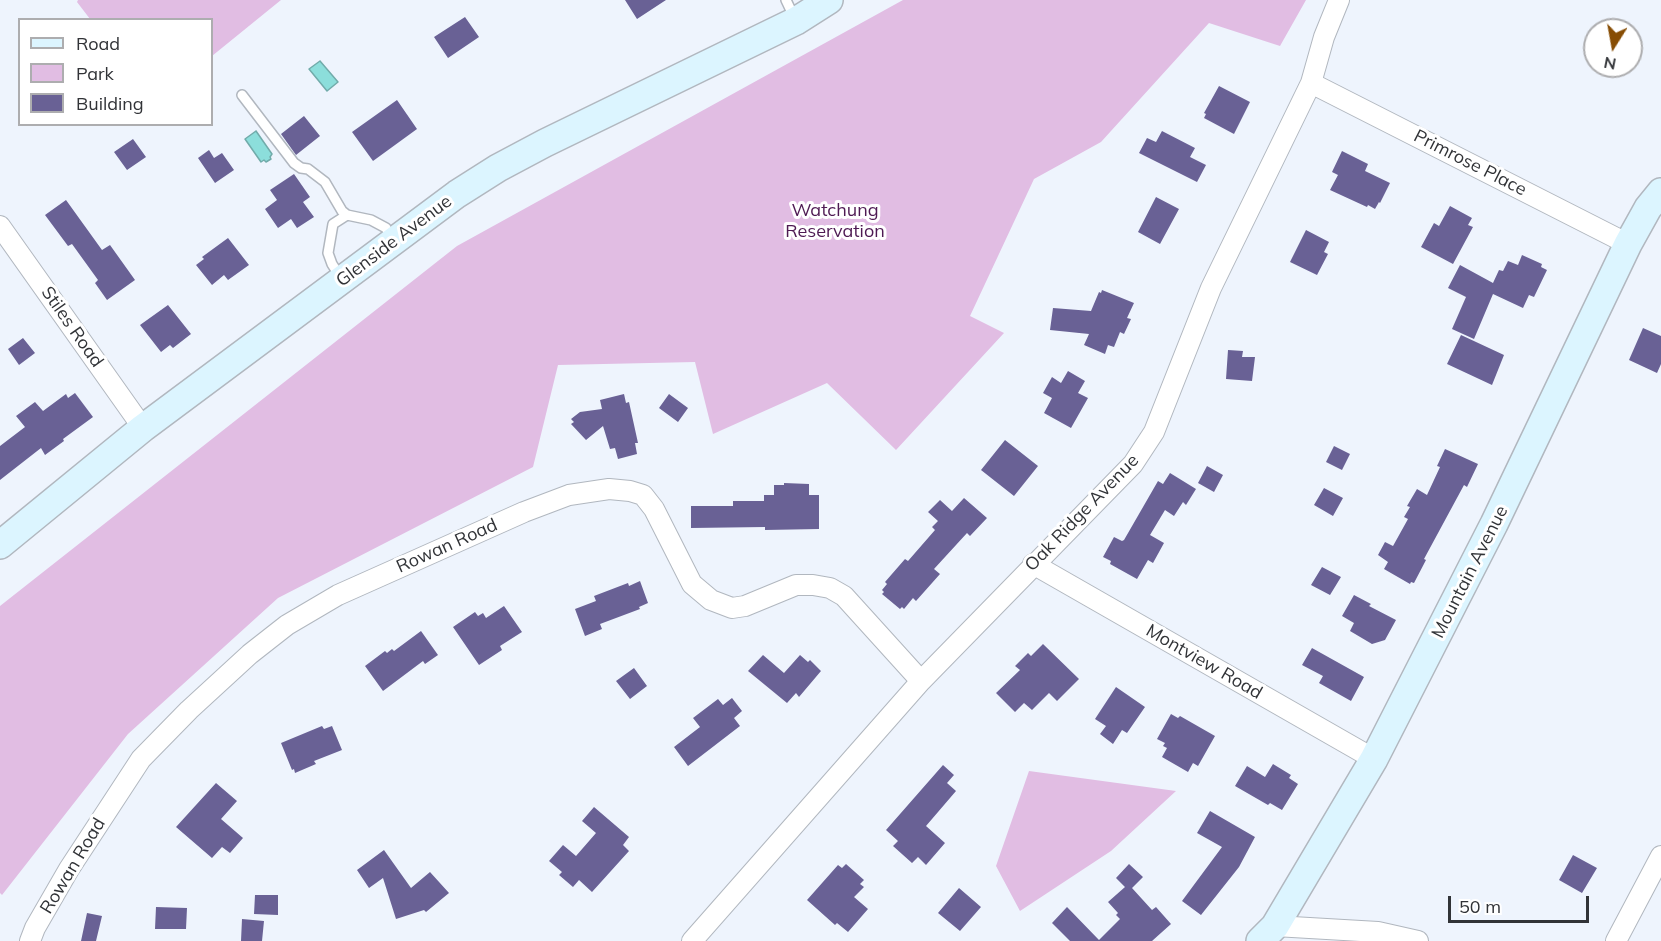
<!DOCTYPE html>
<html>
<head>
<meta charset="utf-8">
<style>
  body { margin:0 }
  #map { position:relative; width:1661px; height:941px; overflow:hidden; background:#eef4fd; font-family:Mulish,sans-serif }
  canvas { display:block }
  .legend { position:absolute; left:18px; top:18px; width:195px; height:108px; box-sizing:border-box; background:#fff; border:2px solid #adadaf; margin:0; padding:8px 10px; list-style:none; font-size:18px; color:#313337 }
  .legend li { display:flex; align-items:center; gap:12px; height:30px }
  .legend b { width:30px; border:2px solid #adadaf }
  .north { position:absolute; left:1583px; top:18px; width:60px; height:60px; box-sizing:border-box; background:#fff; border:2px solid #adadaf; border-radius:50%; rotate:191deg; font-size:16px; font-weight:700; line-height:24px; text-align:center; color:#313337 }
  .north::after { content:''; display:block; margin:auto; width:21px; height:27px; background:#874d04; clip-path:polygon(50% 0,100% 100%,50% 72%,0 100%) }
  .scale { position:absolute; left:1448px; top:896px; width:141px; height:27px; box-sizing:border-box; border:3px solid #313337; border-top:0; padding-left:8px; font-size:18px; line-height:21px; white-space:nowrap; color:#313337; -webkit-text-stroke:4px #fff; paint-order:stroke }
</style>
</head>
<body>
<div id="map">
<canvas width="1661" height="941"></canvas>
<ul class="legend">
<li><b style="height:8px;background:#dcf5ff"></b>Road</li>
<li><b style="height:16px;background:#e1bde3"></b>Park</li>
<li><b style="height:16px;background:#696195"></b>Building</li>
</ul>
<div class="north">N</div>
<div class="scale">50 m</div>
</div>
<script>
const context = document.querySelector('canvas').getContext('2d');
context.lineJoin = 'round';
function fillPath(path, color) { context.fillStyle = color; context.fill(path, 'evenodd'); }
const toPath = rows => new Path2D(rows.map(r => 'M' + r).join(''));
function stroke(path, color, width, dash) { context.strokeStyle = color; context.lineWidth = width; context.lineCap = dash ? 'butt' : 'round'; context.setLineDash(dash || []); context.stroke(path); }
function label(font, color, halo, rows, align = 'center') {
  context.font = font + ' Mulish,sans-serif'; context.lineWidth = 6; context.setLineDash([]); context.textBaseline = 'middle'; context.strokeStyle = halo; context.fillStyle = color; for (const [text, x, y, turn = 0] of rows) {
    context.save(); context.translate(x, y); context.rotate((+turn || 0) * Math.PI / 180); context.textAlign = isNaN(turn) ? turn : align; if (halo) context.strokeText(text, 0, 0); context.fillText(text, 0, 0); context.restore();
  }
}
const green = toPath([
  [78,0,281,0,212,56,212,20,90,19,77,2],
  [903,0,1306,0,1280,46,1209,23,1101,142,1034,179,970,316,1004,333,896,450,827,383,713,434,695,362,558,365,533,467,278,598,128,734,2,895,0,893,0,606,457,246],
  [1029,771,1176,791,1111,851,1020,911,996,866]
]);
const water = toPath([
  [320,61,338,82,327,91,309,69,320,61],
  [256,131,272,154,270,157,271,159,266,162,264,160,261,162,245,139,256,131]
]);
const building = toPath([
  [625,0,666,0,637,19],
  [465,17,479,37,448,58,434,37],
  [1219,86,1250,102,1234,134,1204,118,1206,114,1204,113],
  [397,100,417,129,373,161,352,132],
  [304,116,320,136,296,155,281,134],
  [1162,131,1195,148,1190,157,1206,165,1197,182,1139,153,1147,138,1156,142],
  [133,139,146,157,127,170,114,152],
  [209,150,214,158,222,153,234,170,215,183,198,158],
  [1342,151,1368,164,1365,171,1390,183,1380,203,1379,202,1375,209,1368,205,1367,207,1330,190,1338,175,1332,172],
  [294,174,310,197,303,202,314,217,297,228,291,219,278,228,265,209,277,200,270,190],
  [1156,197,1179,209,1160,244,1138,232],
  [66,200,102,250,110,245,135,280,107,300,95,283,98,280,72,244,68,246,45,215],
  [1450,206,1472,218,1468,225,1473,227,1453,264,1421,247,1434,223,1439,226],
  [1306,230,1329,242,1324,252,1328,254,1317,275,1290,262],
  [228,238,249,265,228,280,224,275,212,285,196,265,204,259,202,257],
  [1522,255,1542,264,1541,267,1547,270,1534,297,1529,295,1523,308,1493,294,1474,339,1452,329,1466,297,1448,288,1460,265,1493,283,1499,270,1503,271,1508,261,1518,265],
  [1102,290,1134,303,1127,318,1131,319,1124,334,1120,332,1114,347,1108,345,1105,354,1084,345,1089,334,1050,330,1053,308,1091,311,1099,292,1101,293],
  [168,305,191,334,173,348,170,345,161,352,140,325],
  [1643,328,1661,336,1661,364,1657,373,1629,360],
  [1461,335,1504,355,1492,385,1447,364],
  [23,338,35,353,19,365,8,349],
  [1228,350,1243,351,1242,357,1255,357,1252,381,1226,379],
  [1068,371,1085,381,1078,393,1088,398,1071,428,1044,413,1052,398,1043,393,1052,377,1061,383],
  [75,393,93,417,63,439,64,441,45,455,41,448,0,480,0,446,25,427,16,416,35,402,43,411,66,394,68,398],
  [624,394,626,403,629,402,638,443,635,443,637,454,618,459,615,448,610,449,603,426,586,440,571,424,574,422,571,419,580,412,602,409,600,400],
  [669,394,688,408,678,422,659,408],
  [1005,440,1038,466,1014,496,981,470],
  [1334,446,1350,454,1342,470,1326,462],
  [1445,449,1478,464,1467,487,1464,485,1424,559,1426,560,1414,583,1411,582,1410,584,1384,569,1388,562,1378,555,1385,542,1393,546,1408,519,1404,517,1410,507,1407,506,1417,489,1427,495,1440,467,1437,466],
  [1207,466,1223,475,1214,492,1198,483],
  [1170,473,1196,489,1186,505,1183,502,1174,516,1165,510,1150,535,1164,543,1153,563,1148,560,1137,579,1110,564,1111,561,1103,557,1114,537,1122,541,1124,540,1158,481,1163,484],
  [784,483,809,484,809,495,819,495,819,529,765,530,765,527,691,528,691,506,733,506,733,501,764,501,764,495,774,495,774,485,784,485],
  [1324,488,1343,498,1333,516,1314,505],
  [964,498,987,518,970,536,967,533,934,569,940,574,916,601,913,598,904,609,902,607,900,609,882,594,884,592,882,590,887,584,885,582,905,559,908,561,935,530,932,527,938,521,928,512,940,500,952,511],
  [1322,567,1341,577,1330,595,1311,585],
  [640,581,648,603,639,607,640,609,600,624,602,629,585,636,575,609,596,601,594,596,628,583,629,586],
  [1354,595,1371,604,1369,606,1396,620,1385,640,1372,644,1350,631,1354,623,1342,616],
  [504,606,522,632,500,646,502,650,479,665,453,627,475,612,478,616,483,613,486,618],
  [421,631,438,655,425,664,423,661,383,691,365,666,385,651,387,653,392,649,394,651],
  [1043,644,1079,679,1057,701,1049,693,1032,710,1024,703,1015,712,996,693,1020,670,1015,666,1028,653,1031,656],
  [1312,648,1364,677,1351,701,1319,683,1323,676,1302,665],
  [763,655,784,673,800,655,808,662,810,660,821,671,799,697,796,693,787,703,748,671],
  [634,668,647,686,630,699,616,681],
  [1116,687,1145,707,1127,733,1122,730,1113,744,1100,734,1106,726,1095,719],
  [732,698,742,711,734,718,740,726,688,766,674,747,700,727,693,718,718,699,723,705],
  [1171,714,1178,718,1180,716,1215,736,1198,766,1193,763,1188,772,1162,757,1167,748,1163,746,1165,743,1157,739],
  [322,726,324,729,332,726,342,750,314,761,316,764,295,773,294,769,292,770,281,743],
  [1273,764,1291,775,1289,778,1298,784,1282,810,1270,803,1268,805,1235,786,1247,766,1265,777],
  [943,765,954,775,947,783,956,791,926,826,945,843,926,865,918,857,912,863,893,846,898,841,886,830],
  [216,783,237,801,221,819,243,838,230,853,222,847,212,858,176,827],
  [594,807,629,837,623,845,629,851,592,892,579,880,573,887,559,875,562,872,549,861,563,845,576,856,596,833,582,821],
  [1210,811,1255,837,1239,867,1201,915,1182,901,1222,847,1197,833],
  [384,850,411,888,430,872,449,893,426,912,424,910,396,919,383,878,369,888,357,870],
  [1573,855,1597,868,1582,893,1559,880],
  [846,864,864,880,860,884,864,887,854,897,868,909,848,932,837,923,835,925,807,900,838,865,842,868],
  [1129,864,1143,877,1132,888,1152,910,1156,907,1171,924,1152,941,1070,941,1052,923,1067,907,1099,940,1120,919,1116,915,1118,913,1108,902,1125,887,1116,878],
  [959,888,981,907,960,931,938,913],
  [255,895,278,895,278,915,254,914],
  [156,907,187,908,186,929,155,929],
  [87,913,102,916,96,941,81,941],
  [242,919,264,921,262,941,241,941]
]);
const service = toPath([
  [786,0,795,19],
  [242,95,294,163,301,168,308,169,325,182,342,211,347,215,371,220,386,228,392,239],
  [341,278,332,264,328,253,333,224,347,215]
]);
const minor = toPath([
  [1311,83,1628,244],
  [0,226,143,428],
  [1033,564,1374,759],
  [1275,926,1378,932,1418,941],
  [30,941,35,928,69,869,141,759,189,710,250,654,287,625,338,595,524,512,569,495,609,489,630,491,643,495,654,509,692,584,711,600,732,608,745,606,796,585,813,585,830,588,844,596,921,681],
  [692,941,921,681,1133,464,1154,432,1211,288,1311,83,1324,37,1339,0],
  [1616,941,1661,856]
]);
const secondary = toPath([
  [0,545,143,428,457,194,498,168,545,143,796,21,829,0],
  [1260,941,1275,926,1374,759,1494,524,1628,244,1648,208,1661,192]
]);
const streetNames = [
  ["Primrose Place",1470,163,27],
  ["Glenside Avenue",394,241,-37],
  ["Stiles Road",72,327,55],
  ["Oak Ridge Avenue",1082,513,-46],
  ["Rowan Road",447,546,-24],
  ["Mountain Avenue",1470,572,-63],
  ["Montview Road",1204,662,30],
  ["Rowan Road",73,866,-59]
];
const parkNames = [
  ["Watchung",835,211],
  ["Reservation",835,232]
];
fillPath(green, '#e1bde3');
fillPath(water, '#8cdedb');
stroke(water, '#71abaa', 1.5);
fillPath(building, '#696195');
stroke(service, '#b1b7bf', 12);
stroke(minor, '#b1b7bf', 22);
stroke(secondary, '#b1b7bf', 30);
stroke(service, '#fff', 9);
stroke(minor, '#fff', 20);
stroke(secondary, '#dcf5ff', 27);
label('18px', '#313337', '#fff', streetNames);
label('18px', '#4e1a53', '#fff', parkNames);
</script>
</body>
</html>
